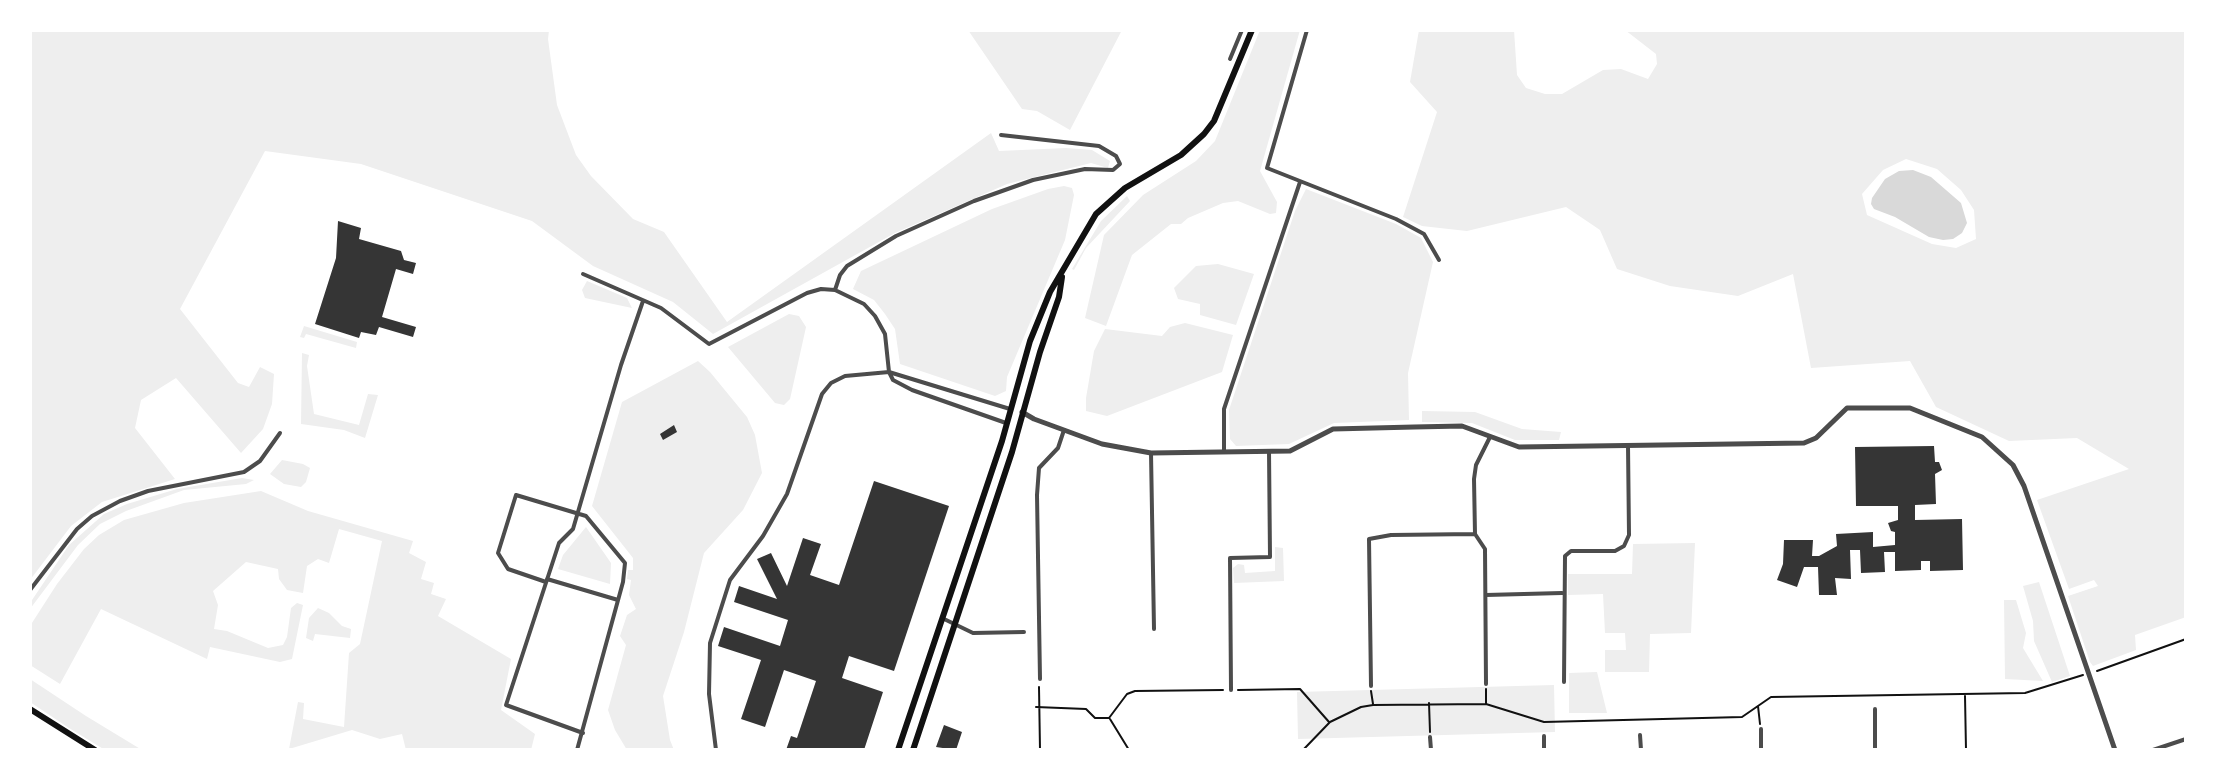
<!DOCTYPE html>
<html>
<head>
<meta charset="utf-8">
<style>
  body { margin:0 }
  #map { position:relative; width:2216px; height:780px; overflow:hidden; background:#fff; font-family:Commissioner,sans-serif }
  canvas { display:block }
  .frame { position:absolute; inset:0; border:32px solid #fff; pointer-events:none }
</style>
</head>
<body>
<div id="map">
<canvas width="2216" height="780"></canvas>
<div class="frame"></div>
</div>
<script>
const context = document.querySelector('canvas').getContext('2d');
context.lineJoin = 'round';
function fillPath(path, color) { context.fillStyle = color; context.fill(path, 'evenodd'); }
const toPath = rows => new Path2D(rows.map(r => 'M' + r).join(''));
function stroke(path, color, width, dash) { context.strokeStyle = color; context.lineWidth = width; context.lineCap = dash ? 'butt' : 'round'; context.setLineDash(dash || []); context.stroke(path); }
const green = toPath([
  [30,30,549,30,548,39,557,105,576,155,591,176,633,219,664,232,727,322,991,133,999,151,1066,148,1092,150,1110,161,1108,168,1091,163,1007,184,895,233,713,334,673,302,593,266,532,221,361,164,265,151,180,309,238,383,249,387,260,367,274,374,272,404,263,429,241,453,176,378,141,400,135,428,175,479,102,502,71,526,30,580],
  [968,30,1122,30,1070,130,1037,111,1022,109],
  [1260,30,1300,30,1260,171,1277,202,1276,213,1270,214,1238,201,1223,203,1188,218,1181,224,1171,224,1132,255,1106,326,1085,318,1104,235,1143,195,1196,161,1215,141],
  [1419,30,1514,30,1517,75,1526,88,1545,94,1562,94,1603,70,1621,69,1648,79,1657,64,1656,54,1625,30,2186,30,2186,617,2135,635,2136,650,2093,666,2090,662,2068,596,2098,586,2094,580,2069,589,2037,500,2129,469,2077,438,2009,441,1936,407,1910,361,1811,368,1793,274,1738,296,1670,286,1617,269,1600,230,1566,207,1467,231,1422,226,1403,217,1437,112,1410,82],
  [1906,159,1937,169,1961,190,1974,210,1976,239,1956,248,1932,244,1867,215,1862,194,1883,170],
  [1064,186,1072,188,1074,195,1065,240,1007,377,1006,391,995,396,900,364,895,329,885,314,874,300,853,289,861,271,992,209,1048,189],
  [1306,189,1396,224,1421,238,1433,262,1408,373,1409,420,1334,423,1289,444,1236,446,1230,439,1229,410,1295,211],
  [1127,196,1130,201,1086,248,1074,270,1072,269,1101,221],
  [1218,264,1254,274,1236,325,1200,315,1200,304,1178,299,1174,288,1196,266],
  [587,281,627,298,632,308,585,298,582,290],
  [789,314,799,316,806,327,790,399,784,405,775,403,728,347],
  [1185,323,1233,335,1222,372,1107,416,1086,411,1086,398,1094,351,1105,329,1162,336,1170,327],
  [304,326,357,342,356,348,306,334,304,338,300,337],
  [302,353,309,355,307,366,314,414,359,425,368,394,378,395,365,438,344,430,301,424],
  [698,361,710,372,747,417,755,435,762,473,743,510,704,553,684,632,663,696,670,740,674,750,627,750,615,730,608,710,626,645,620,636,627,615,636,609,629,595,631,580,627,579,628,570,633,570,633,558,592,506,622,402],
  [1422,411,1475,412,1522,429,1561,432,1559,440,1515,440,1472,423,1422,422],
  [282,460,303,464,310,468,306,482,301,487,284,484,270,474],
  [242,478,254,480,246,484,184,490,126,511,100,524,78,545,30,609,30,603,69,545,104,514,127,504,177,489],
  [261,491,308,511,413,541,409,553,426,562,421,579,434,583,431,594,446,599,438,616,511,659,501,710,535,734,531,750,406,750,402,734,380,739,352,730,289,749,298,702,304,703,303,719,344,727,349,653,360,644,382,541,339,529,329,563,318,559,307,566,303,593,287,590,279,579,278,569,246,562,213,591,218,605,214,629,227,631,268,648,283,645,287,637,291,608,297,603,303,605,292,659,280,662,210,647,207,659,101,609,60,684,30,665,30,626,57,584,84,549,99,535,124,520,184,503],
  [586,527,611,563,610,584,558,569,563,555],
  [1695,543,1691,633,1650,634,1649,672,1605,672,1605,650,1626,650,1625,633,1605,633,1603,594,1568,595,1568,574,1632,574,1633,544],
  [1275,547,1283,548,1284,581,1234,583,1233,568,1238,564,1244,565,1245,573,1275,571],
  [2039,582,2070,676,2052,682,2034,641,2033,621,2023,586],
  [2004,600,2016,600,2026,633,2023,648,2043,681,2005,679],
  [318,608,329,613,342,626,351,629,350,638,315,634,313,641,306,638,309,618],
  [1597,672,1607,713,1569,713,1569,673],
  [30,679,86,716,142,750,105,750,69,728,30,702],
  [1554,685,1555,732,1298,739,1297,692]
]);
const water = toPath([
  [1913,170,1931,177,1961,203,1967,223,1962,233,1953,239,1943,240,1929,237,1895,217,1874,209,1871,204,1872,198,1885,179,1899,171]
]);
const building = toPath([
  [338,221,361,228,359,239,401,251,404,260,416,263,413,274,396,269,382,317,416,327,413,337,379,327,376,335,361,332,359,338,315,324,336,258],
  [674,425,677,432,663,440,660,434],
  [1934,446,1935,462,1939,462,1942,470,1935,474,1936,504,1915,505,1915,520,1962,519,1963,570,1930,571,1930,561,1921,561,1921,570,1895,571,1895,552,1884,552,1885,572,1861,573,1860,550,1850,550,1851,579,1835,578,1837,595,1819,595,1818,567,1804,567,1797,587,1777,580,1783,564,1784,540,1813,540,1812,556,1819,556,1837,546,1836,534,1873,532,1873,547,1895,545,1895,532,1891,531,1888,523,1898,520,1898,506,1856,506,1855,447],
  [874,481,949,506,894,671,849,656,842,678,883,692,864,750,786,750,791,736,797,738,816,681,784,670,765,727,741,719,761,660,718,646,724,627,780,646,788,620,734,602,739,586,777,599,757,559,771,553,787,586,803,538,821,544,810,575,839,585],
  [944,725,962,732,956,750,936,747]
]);
const path = toPath([
  [2097,671,2186,639],
  [1039,687,1040,750],
  [1486,689,1486,703],
  [1238,690,1300,689,1329,722],
  [1371,691,1373,704],
  [1965,696,1966,750],
  [1429,703,1430,732],
  [1758,706,1760,724],
  [1036,707,1086,709,1095,718,1108,718],
  [1109,718,1127,694,1135,691,1223,690],
  [1110,719,1129,750],
  [1303,750,1330,722,1361,707,1373,705,1486,704,1544,722,1742,717,1771,697,2025,693,2083,675]
]);
const minor = toPath([
  [1307,30,1267,168,1396,219,1424,234,1439,260],
  [1230,59,1242,30],
  [583,274,661,308,709,344,807,293,821,289,835,290,864,304,875,316,885,334,889,372,893,380,912,390,1006,423],
  [835,290,840,275,847,266,896,236,974,201,1033,180,1085,169,1113,170,1120,164,1116,156,1099,146,1001,135],
  [1224,452,1224,409,1300,182],
  [1151,453,1154,629],
  [547,579,618,600],
  [546,582,508,569,498,553,516,495,586,516,625,563,623,582,577,750],
  [30,590,77,529,92,516,120,501,148,491,244,472,260,461,280,433],
  [1486,595,1562,593],
  [942,618,973,633,1024,632],
  [1040,679,1037,495,1039,468,1058,448,1064,430],
  [1564,682,1565,556,1571,551,1615,551,1624,546,1629,535,1628,445],
  [1486,684,1485,549,1475,534,1474,479,1476,465,1490,437],
  [1371,686,1369,539,1391,535,1475,534],
  [1231,690,1230,558,1270,557,1269,451],
  [1875,709,1875,750],
  [1761,729,1761,750],
  [583,733,506,705,559,543,573,529,621,365,643,301],
  [1640,735,1641,750],
  [1544,736,1544,750],
  [1430,737,1431,750],
  [716,750,709,694,710,643,730,580,763,536,787,494,822,394,831,383,845,376,889,372,1010,409],
  [2153,750,2186,739]
]);
const tertiary = toPath([
  [1022,412,1034,419,1102,444,1151,453,1290,451,1333,429,1414,427,1462,426,1519,447,1804,443,1816,438,1847,408,1910,408,1982,437,2013,465,2024,486,2115,750]
]);
const secondary = toPath([
  [30,709,95,750],
  [898,750,1002,441,1030,341,1050,292,1096,214,1125,188,1181,155,1204,134,1214,121,1252,30],
  [913,750,1012,452,1040,352,1059,297,1062,277]
]);
fillPath(green, '#eee');
fillPath(water, '#d9d9d9');
fillPath(building, '#353535');
stroke(path, '#111', 2);
stroke(minor, '#4c4c4c', 4);
stroke(tertiary, '#4c4c4c', 5);
stroke(secondary, '#111', 6);
</script>
</body>
</html>
